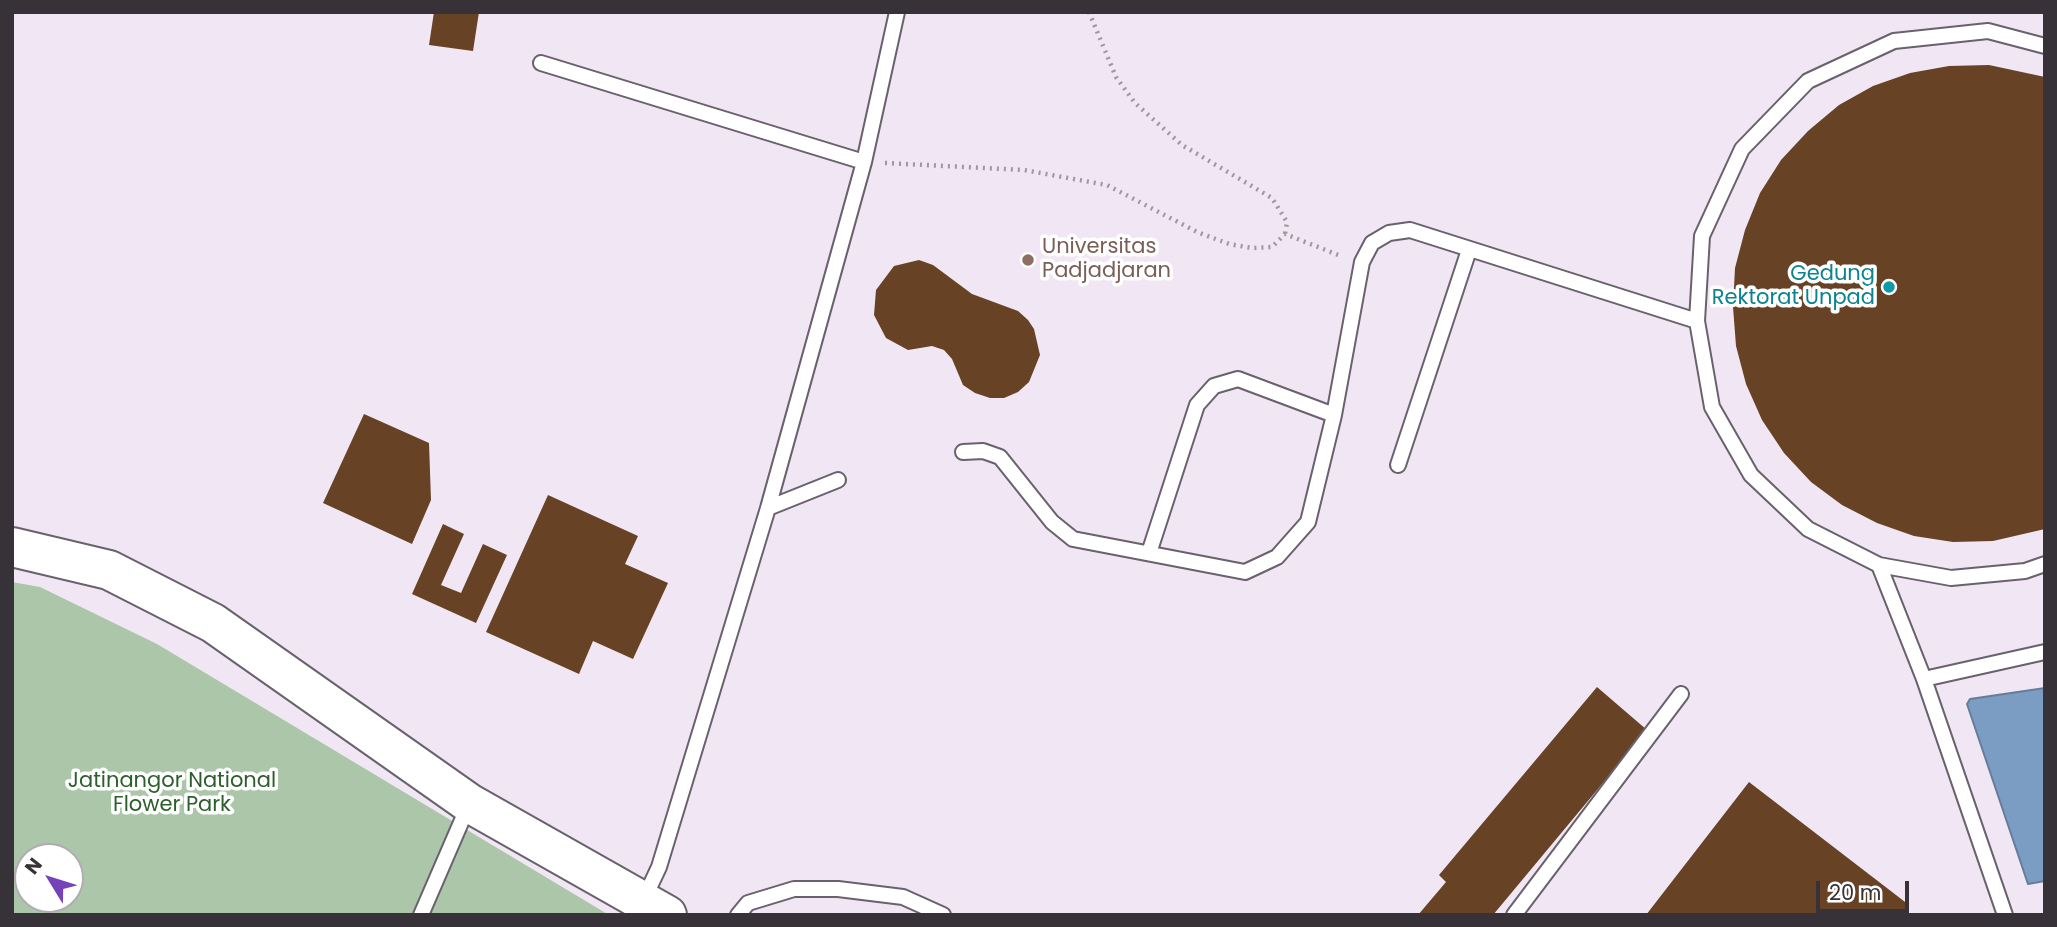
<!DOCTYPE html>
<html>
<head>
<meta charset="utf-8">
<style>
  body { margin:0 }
  #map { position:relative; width:2057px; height:927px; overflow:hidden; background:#f1e7f4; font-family:Poppins,sans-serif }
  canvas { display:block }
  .frame { position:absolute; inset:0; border:14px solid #363238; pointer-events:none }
  .north { position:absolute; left:14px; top:843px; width:70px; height:70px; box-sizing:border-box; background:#fff; border:2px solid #afadaf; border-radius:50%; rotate:308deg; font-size:19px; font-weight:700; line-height:28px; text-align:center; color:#363238 }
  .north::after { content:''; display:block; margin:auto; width:24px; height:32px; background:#7542b9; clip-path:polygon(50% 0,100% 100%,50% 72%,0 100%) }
  .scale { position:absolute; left:1816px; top:881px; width:93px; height:32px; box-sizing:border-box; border:4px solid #363238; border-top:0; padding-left:9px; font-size:21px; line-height:24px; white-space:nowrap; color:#363238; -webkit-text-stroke:5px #fff; paint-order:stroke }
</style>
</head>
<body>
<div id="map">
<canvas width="2057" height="927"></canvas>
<div class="frame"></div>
<div class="north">N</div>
<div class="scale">20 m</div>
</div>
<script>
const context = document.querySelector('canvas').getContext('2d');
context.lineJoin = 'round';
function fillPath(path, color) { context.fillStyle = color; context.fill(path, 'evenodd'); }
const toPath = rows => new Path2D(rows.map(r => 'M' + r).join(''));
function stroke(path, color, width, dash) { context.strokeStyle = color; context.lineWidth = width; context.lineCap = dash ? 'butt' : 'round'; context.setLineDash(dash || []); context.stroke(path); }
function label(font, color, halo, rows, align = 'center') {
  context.font = font + ' Poppins,sans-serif'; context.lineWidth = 7; context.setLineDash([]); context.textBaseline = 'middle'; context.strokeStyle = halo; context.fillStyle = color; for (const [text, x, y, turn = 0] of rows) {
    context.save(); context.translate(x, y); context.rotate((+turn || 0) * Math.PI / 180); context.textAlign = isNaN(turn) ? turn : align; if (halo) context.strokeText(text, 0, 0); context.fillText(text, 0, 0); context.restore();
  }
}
const green = toPath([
  [12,582,40,587,157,644,609,915,12,915],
  [28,857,70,857,70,899,28,899]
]);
const water = toPath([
  [2045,688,2045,881,2028,884,1967,704,1970,699,2045,688]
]);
const building = toPath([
  [434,12,479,12,473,51,429,45],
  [1989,65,2045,77,2045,529,1993,541,1953,542,1914,536,1877,523,1842,505,1811,482,1784,453,1762,420,1746,384,1736,346,1733,307,1735,268,1745,230,1760,193,1781,160,1808,131,1839,105,1873,86,1910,73,1949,66],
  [919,260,933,265,972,294,1018,311,1028,320,1034,329,1040,355,1029,382,1018,392,1004,398,990,398,975,393,963,385,952,359,944,350,932,346,908,350,886,338,874,315,876,290,894,266],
  [364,414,429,443,431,500,412,544,323,503],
  [548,495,638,536,625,564,668,583,633,659,593,641,579,674,486,632],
  [443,524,464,534,441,585,461,593,483,544,507,555,476,623,412,594],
  [1597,687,1647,730,1493,915,1418,915,1446,882,1439,875],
  [1749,782,1909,905,1901,915,1646,915]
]);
const path = toPath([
  [1089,12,1116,77,1135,103,1182,145,1272,198,1287,222,1285,234],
  [885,163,1024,170,1107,185,1197,232,1229,244,1252,248,1272,247,1285,234,1341,256]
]);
const service = toPath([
  [2045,46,1988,31,1894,41,1808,81,1742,149,1702,236,1697,321,1712,407,1751,475,1808,529,1879,565,1951,578,2025,571,2045,564],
  [541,63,864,162],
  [963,452,983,451,1000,457,1052,522,1073,539,1245,572,1277,557,1308,522,1334,415,1362,262,1372,243,1389,233,1410,230,1697,321],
  [1398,465,1469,250],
  [768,508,838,480],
  [1149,553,1197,405,1214,386,1238,379,1334,415],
  [1879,565,1924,679,2005,915],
  [1924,679,2045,652],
  [644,899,659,867,768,508,864,162,897,12],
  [421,915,469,804],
  [738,915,748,903,794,889,838,889,903,897,943,915],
  [1514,915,1681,694]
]);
const secondary = toPath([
  [12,547,109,570,213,623,469,803,667,915]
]);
const markers = [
  [1028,260,7,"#8d6e63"],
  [1889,287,7,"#0f9aa8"]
];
const educationNames = [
  ["Universitas",1042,248],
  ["Padjadjaran",1042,272]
];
const cultureNames = [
  ["Gedung",1875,275],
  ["Rektorat Unpad",1875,299]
];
const parkNames = [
  ["Jatinangor National",172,782],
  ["Flower Park",172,806]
];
fillPath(green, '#acc6aa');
fillPath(water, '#7b9dc3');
stroke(water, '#667d99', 2);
fillPath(building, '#674224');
stroke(service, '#69616c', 18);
stroke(secondary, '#69616c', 42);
stroke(path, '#9e96a0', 4.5, [2, 5]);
stroke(service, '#fff', 14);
stroke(secondary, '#fff', 38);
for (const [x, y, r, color] of markers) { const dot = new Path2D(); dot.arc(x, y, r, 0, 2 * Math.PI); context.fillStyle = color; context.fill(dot); stroke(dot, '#fff', 2.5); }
label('21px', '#785e54', '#fff', educationNames, 'left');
label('21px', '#0d838f', '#fff', cultureNames, 'right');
label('21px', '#2c5f2c', '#fff', parkNames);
</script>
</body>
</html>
